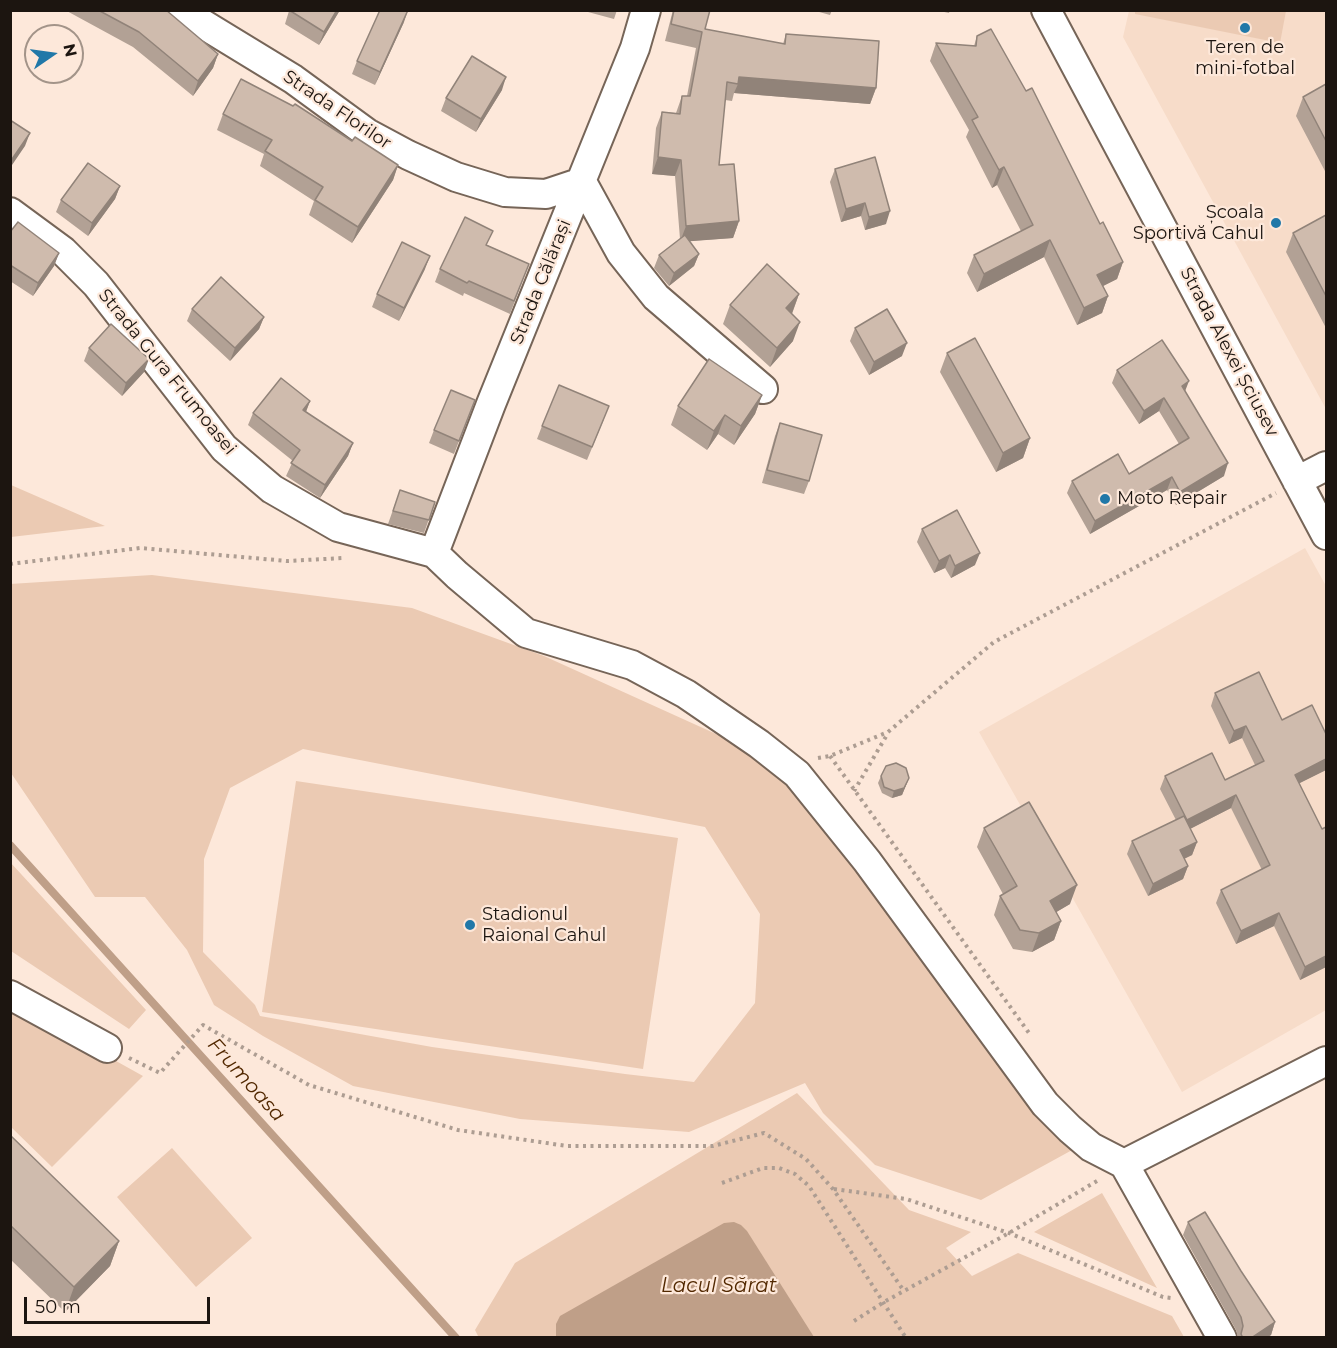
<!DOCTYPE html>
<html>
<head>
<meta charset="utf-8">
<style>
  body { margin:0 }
  #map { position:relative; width:1337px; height:1348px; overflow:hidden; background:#fde8da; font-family:Montserrat,sans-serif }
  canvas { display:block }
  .frame { position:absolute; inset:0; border:12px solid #1c1510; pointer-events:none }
  .north { position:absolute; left:24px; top:24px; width:60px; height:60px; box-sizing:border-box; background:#fde8da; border:2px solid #a39489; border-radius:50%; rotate:77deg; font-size:16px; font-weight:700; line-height:24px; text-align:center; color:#1c1510 }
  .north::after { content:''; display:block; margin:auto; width:21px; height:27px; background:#2178a8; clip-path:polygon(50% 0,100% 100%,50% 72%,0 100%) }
  .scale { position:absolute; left:24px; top:1297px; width:186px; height:27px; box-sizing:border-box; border:3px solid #1c1510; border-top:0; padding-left:8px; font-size:18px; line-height:21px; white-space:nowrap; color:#1c1510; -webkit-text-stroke:4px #fde8da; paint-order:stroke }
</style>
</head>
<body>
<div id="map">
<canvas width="1337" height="1348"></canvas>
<div class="frame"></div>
<div class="north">N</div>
<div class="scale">50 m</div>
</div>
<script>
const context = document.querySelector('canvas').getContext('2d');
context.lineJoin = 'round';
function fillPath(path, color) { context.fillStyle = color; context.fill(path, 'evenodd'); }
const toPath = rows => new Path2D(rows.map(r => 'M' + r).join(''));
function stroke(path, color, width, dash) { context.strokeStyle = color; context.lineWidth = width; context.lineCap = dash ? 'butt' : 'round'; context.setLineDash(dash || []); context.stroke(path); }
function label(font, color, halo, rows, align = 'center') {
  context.font = font + ' Montserrat,sans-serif'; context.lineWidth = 4.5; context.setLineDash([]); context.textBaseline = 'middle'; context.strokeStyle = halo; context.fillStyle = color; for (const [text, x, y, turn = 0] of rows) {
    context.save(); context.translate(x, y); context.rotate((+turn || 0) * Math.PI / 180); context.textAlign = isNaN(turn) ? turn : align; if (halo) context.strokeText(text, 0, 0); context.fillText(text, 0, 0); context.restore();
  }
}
const built = toPath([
  [1129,11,1326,11,1326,409,1123,37],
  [1305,548,1326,586,1326,1010,1182,1092,979,732]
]);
const green = toPath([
  [1135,11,1135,10,1286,11,1280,43,1135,14],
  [10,485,11,485,105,526,11,537],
  [152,575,412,608,544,656,747,748,822,802,1074,1149,981,1200,875,1165,823,1113,805,1083,689,1132,520,1119,353,1086,263,1036,214,1005,187,950,145,897,95,897,11,773,10,584],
  [303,749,705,827,760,914,755,1003,694,1082,625,1074,432,1047,260,1016,255,1005,203,952,204,859,230,788],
  [296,781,678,838,643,1069,262,1012],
  [10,862,146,1010,129,1029,11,951],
  [10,1002,143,1076,52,1167,11,1127],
  [797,1093,909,1210,971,1232,946,1248,972,1276,1018,1253,1172,1316,1184,1337,479,1338,475,1330,515,1263],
  [172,1148,252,1238,196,1287,117,1197],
  [1102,1193,1157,1288,1034,1232]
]);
const water = toPath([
  [734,1222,741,1225,747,1231,814,1337,556,1337,556,1324,560,1316,724,1223]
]);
const stream = toPath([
  [10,845,456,1338]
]);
const path = toPath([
  [10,564,140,548,287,561,343,558],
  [830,756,1029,1033],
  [818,758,830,756,888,732,994,642,1276,493],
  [854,791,888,733],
  [129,1058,160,1073,203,1025,309,1085,458,1130,567,1146,713,1146,764,1133,806,1159,833,1189,904,1291],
  [722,1183,763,1168,779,1168,795,1174,809,1186,906,1338],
  [834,1189,906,1199,1009,1233,1163,1297,1171,1298],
  [854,1321,884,1302,1009,1233,1097,1181]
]);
const minor = toPath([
  [180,10,293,79,367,133,408,155,456,177,505,192,546,194,582,182,621,253,656,297,763,389],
  [1046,10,1326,535],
  [10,212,63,251,96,284,224,448,272,489,338,527,434,553,457,575,526,633,632,665,686,694,759,744,797,774,867,861,1045,1104,1070,1129,1091,1147,1124,1164],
  [1297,481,1326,466],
  [434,553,491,404,635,48,646,10],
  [10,995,107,1048],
  [1124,1164,1326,1061],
  [1124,1164,1222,1338]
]);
const wall = toPath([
  [65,10,166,10,218,54,213,68,193,96,133,47],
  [340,10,319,45,285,24,289,11],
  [588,10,617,10,614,19,588,12],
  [673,10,710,10,705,29,783,44,786,34,876,88,870,104,734,93,732,101,725,100,719,165,739,221,733,238,689,241,699,254,694,266,669,286,654,268,659,255,680,239,675,176,652,174,656,128,662,112,676,113,682,96,687,96,696,48,665,41],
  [812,10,832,10,830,15],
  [935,10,950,10,949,13],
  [404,22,375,85,352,74,357,61],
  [977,36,1123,262,1117,279,1103,286,1108,296,1102,313,1077,325,1044,257,977,292,967,273,974,255,1021,231,997,185,992,188,966,137,969,130,930,61,936,43,974,46],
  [1326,84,1326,173,1296,116,1303,97],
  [502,90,476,132,441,111,446,98],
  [223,114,352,141,398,165,393,180,352,243,309,215,314,201,260,166,264,154,217,130],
  [835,169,886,224,865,230,861,216,841,222,830,182],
  [120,186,115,199,88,236,56,212,61,200],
  [1326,215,1326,328,1286,252,1293,233],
  [10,232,59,253,54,266,33,296,10,281],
  [487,245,529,264,510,314,464,293,463,296,435,282,440,269],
  [425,269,399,321,372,307,377,294],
  [799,294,792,314,793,341,770,367,723,324,730,305],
  [192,309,264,317,259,329,230,361,187,321],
  [855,328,902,356,869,375,850,341],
  [89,348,144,372,122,396,84,361],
  [947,353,1030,438,1023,458,996,472,940,372],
  [1117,370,1185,391,1224,476,1176,505,1167,490,1090,534,1067,493,1072,481,1129,474,1179,444,1159,411,1139,424,1112,383],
  [762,395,755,414,734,445,718,434,707,450,671,425,678,406],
  [475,400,454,454,429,443,434,430],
  [310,401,306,412,353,443,348,456,320,498,286,476,293,461,248,425,253,413],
  [604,419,587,460,537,439,542,426],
  [780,423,809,481,804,494,762,483,775,436],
  [400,490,435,502,424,533,388,524],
  [922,529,975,565,951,578,945,568,934,573,917,542],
  [1215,693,1282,720,1326,770,1299,783,1322,829,1326,827,1326,967,1300,980,1274,926,1236,944,1216,903,1221,890,1262,870,1231,808,1190,829,1197,842,1192,855,1184,859,1188,866,1183,879,1148,896,1127,854,1132,841,1176,820,1160,789,1165,776,1225,780,1255,765,1242,738,1229,744,1211,706],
  [881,776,909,778,902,795,892,798,882,793,878,783],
  [984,828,1070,904,1056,912,1061,921,1054,940,1032,952,1013,949,994,915,1000,896,1003,894,977,847],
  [10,1135,119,1241,110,1266,65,1312,10,1259],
  [1188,1222,1241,1271,1275,1322,1271,1335,1266,1338,1238,1338,1236,1330,1183,1235]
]);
const shadedWall = toPath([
  [337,10,340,10,319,45,324,32],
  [408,10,404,22,375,85,380,72],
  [218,54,213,68,193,96,198,81],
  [506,77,502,90,476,132,481,119],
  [739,77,876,88,870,104,734,93,738,84],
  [30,133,25,146,10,168,10,162],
  [658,157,681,160,675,176,652,174],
  [398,165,393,180,352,243,358,227],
  [1004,167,997,185,992,188,999,170],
  [120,186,115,199,88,236,92,223],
  [865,203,861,216,841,222,846,209],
  [890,211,886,224,865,230,869,217],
  [739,221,733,238,680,242,686,226],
  [1050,240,1044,257,977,292,984,274],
  [59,253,54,266,33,296,38,283],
  [699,254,694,266,669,286,674,273],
  [430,256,425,269,399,321,404,308],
  [1123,262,1117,279,1091,292,1097,275],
  [799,294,792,313,779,328,786,308],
  [1108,296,1102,313,1077,325,1084,308],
  [264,317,259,329,230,361,235,348],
  [800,322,793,341,770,367,777,348],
  [907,343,902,356,869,375,874,362],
  [149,359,144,372,122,396,126,383],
  [1189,381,1184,394,1182,386],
  [762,395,755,414,734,445,741,426],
  [1164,398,1159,411,1139,424,1144,411],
  [310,401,305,414,303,410],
  [725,415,718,434,707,450,714,431],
  [1030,438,1023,458,996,472,1003,453],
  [353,443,348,456,320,498,325,485],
  [1228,463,1224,476,1176,505,1180,492],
  [1172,477,1167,490,1090,534,1095,521],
  [980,553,975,565,951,578,955,566],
  [950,555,945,568,934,573,939,561],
  [1246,726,1242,738,1229,744,1234,731],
  [1326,759,1326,770,1290,788,1295,775],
  [909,778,902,795,892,798,894,791],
  [1236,795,1231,808,1182,833,1187,820],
  [1197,842,1192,855,1175,863,1180,850],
  [1188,866,1183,879,1148,896,1153,884],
  [1077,885,1070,904,1043,920,1050,901],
  [1279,913,1274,926,1236,944,1241,931],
  [1061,921,1054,940,1032,952,1039,933],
  [1326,956,1326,967,1300,980,1305,967],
  [119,1241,110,1266,65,1312,74,1287],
  [1275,1322,1271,1335,1266,1338,1251,1338]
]);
const building = toPath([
  [98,10,166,10,218,54,198,81,139,32,98,10],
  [289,10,337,10,324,32,289,10],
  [380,10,408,10,380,72,357,61,380,10],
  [674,10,710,10,705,29,785,44,786,34,879,41,876,88,739,77,738,84,727,82,719,165,734,164,739,221,686,226,681,160,658,157,662,112,680,114,682,96,690,96,702,32,671,24,674,10],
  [991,29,1026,91,1032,88,1100,224,1103,222,1123,262,1097,275,1108,296,1084,308,1050,240,984,274,974,255,1033,225,1004,167,999,170,972,120,978,117,936,43,976,46,977,36,991,29],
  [472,56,506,77,481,119,446,98,472,56],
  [241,79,293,106,295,104,352,141,355,137,398,165,358,227,315,200,323,187,265,151,272,140,223,114,241,79],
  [1326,84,1326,141,1303,97,1326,84],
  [10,120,30,133,10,162,10,120],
  [875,157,890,211,869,217,865,203,846,209,835,169,875,157],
  [88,163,120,186,92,223,61,200,88,163],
  [1326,215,1326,296,1293,233,1326,215],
  [465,217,493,231,486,245,529,264,514,301,469,281,467,283,440,269,465,217],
  [18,222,59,253,38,283,10,265,10,232,18,222],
  [685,235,699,254,674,273,659,255,685,235],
  [402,242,430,256,404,308,377,294,402,242],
  [767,264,799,294,786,308,800,322,777,348,730,305,767,264],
  [221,277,264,317,235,348,192,309,221,277],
  [887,309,907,343,874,362,855,328,887,309],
  [111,324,149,359,126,383,89,348,111,324],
  [975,338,1030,438,1003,453,947,353,975,338],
  [1162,340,1189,381,1182,386,1228,463,1180,492,1172,477,1095,521,1072,481,1118,454,1129,474,1189,438,1164,398,1144,411,1117,370,1162,340],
  [709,359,762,395,741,426,725,415,714,431,678,406,709,359],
  [281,378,310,401,303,410,353,443,325,485,291,463,300,450,253,413,281,378],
  [559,385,609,406,592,447,542,426,559,385],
  [451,390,475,400,459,441,434,430,451,390],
  [780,423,822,435,809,481,767,470,780,423],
  [400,490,435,502,429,520,393,511,400,490],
  [957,510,980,553,955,566,950,555,939,561,922,529,957,510],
  [1259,672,1282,720,1312,705,1326,734,1326,759,1295,775,1322,829,1326,827,1326,956,1305,967,1279,913,1241,931,1221,890,1270,865,1236,795,1187,820,1165,776,1212,753,1225,780,1264,761,1246,726,1234,731,1215,693,1259,672],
  [896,763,906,768,909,778,904,788,894,791,884,787,881,776,886,766,896,763],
  [1029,802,1077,885,1050,901,1061,921,1039,933,1020,930,1000,896,1017,886,984,828,1029,802],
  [1184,816,1197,842,1180,850,1188,866,1153,884,1132,841,1184,816],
  [10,1135,119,1241,74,1287,10,1225,10,1135],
  [1205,1212,1241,1271,1275,1322,1251,1338,1243,1338,1241,1334,1243,1326,1241,1317,1188,1222,1205,1212]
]);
const markers = [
  [1245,28,6,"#2178a8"],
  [1276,223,6,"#2178a8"],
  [1105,499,6,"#2178a8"],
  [470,925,6,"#2178a8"]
];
const poiNames = [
  ["Teren de",1245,48,"center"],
  ["mini-fotbal",1245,69,"center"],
  ["Școala",1264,213,"right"],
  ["Sportivă Cahul",1264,234,"right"],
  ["Moto Repair",1117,499],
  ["Stadionul",482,915],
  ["Raional Cahul",482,936]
];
const streetNames = [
  ["Strada Florilor",337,110,34],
  ["Strada Călărași",541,282,-68],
  ["Strada Alexei Șciusev",1229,352,62],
  ["Strada Gura Frumoasei",167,372,51]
];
const waterNames = [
  ["Frumoasa",246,1080,48],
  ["Lacul Sărat",719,1286]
];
fillPath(built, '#f7dcc9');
fillPath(green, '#ebcab3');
fillPath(water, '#bf9f88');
stroke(stream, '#bf9f88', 8);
stroke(minor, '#766558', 32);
stroke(path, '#ad9d92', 4, [3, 4.5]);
stroke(minor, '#fff', 28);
fillPath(wall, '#b2a195');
fillPath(shadedWall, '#918379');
fillPath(building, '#cfbbad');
stroke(building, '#918379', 1.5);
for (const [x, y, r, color] of markers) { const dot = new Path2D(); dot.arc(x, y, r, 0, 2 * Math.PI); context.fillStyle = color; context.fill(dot); stroke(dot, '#fde8da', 2); }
label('18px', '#1c1510', '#fde8da', poiNames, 'left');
label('18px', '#1c1510', '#fde8da', streetNames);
label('italic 20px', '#522800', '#fde8da', waterNames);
</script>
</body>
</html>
